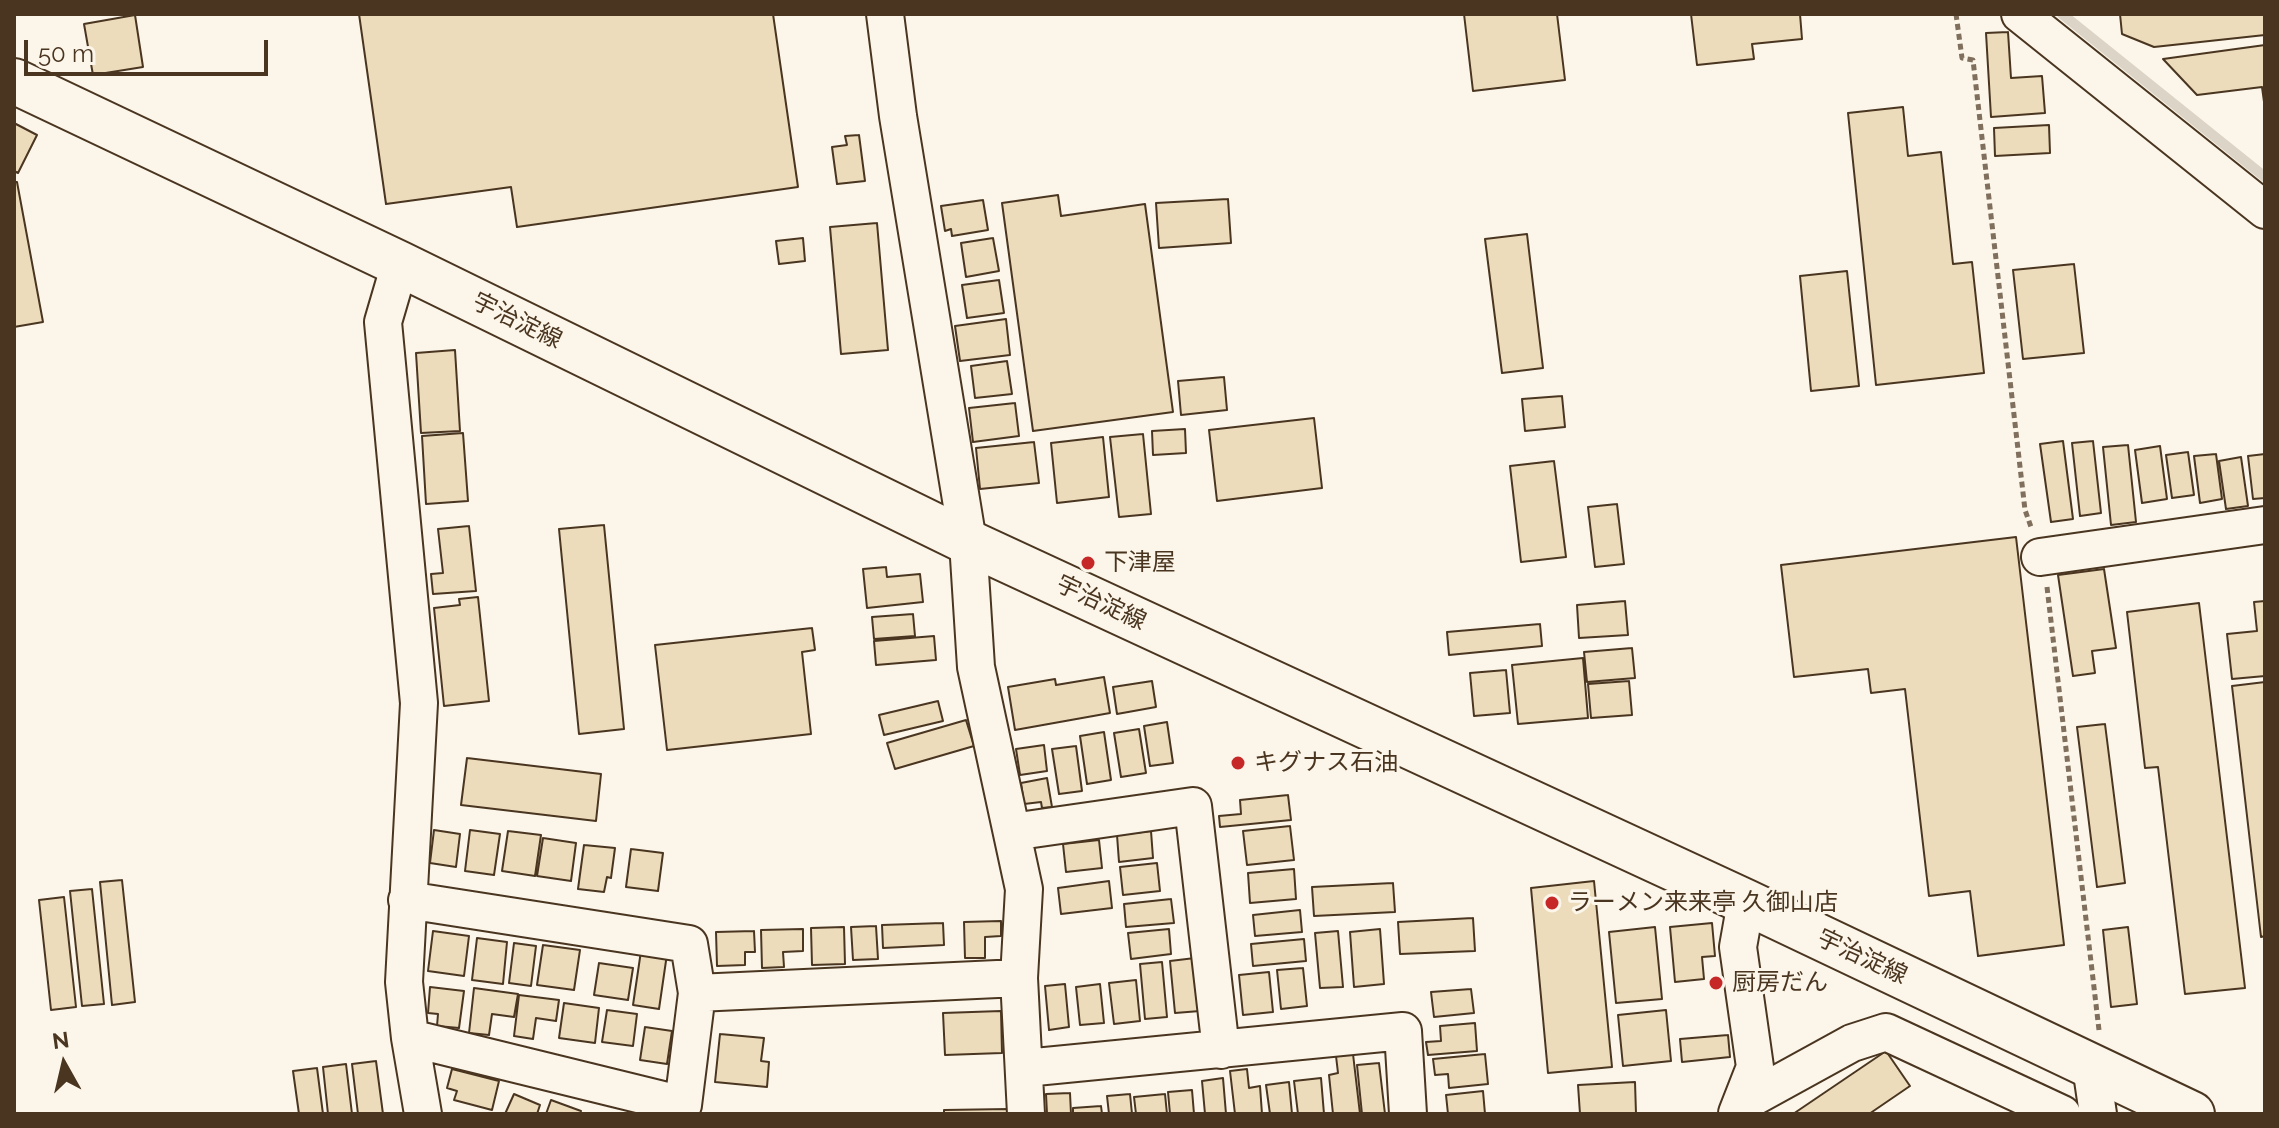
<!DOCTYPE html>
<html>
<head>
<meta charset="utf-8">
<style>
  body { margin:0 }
  #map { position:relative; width:2279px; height:1128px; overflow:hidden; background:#fbf6e9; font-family:Raleway,sans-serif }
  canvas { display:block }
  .frame { position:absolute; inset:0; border:16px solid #4a3520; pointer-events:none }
  .north { position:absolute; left:24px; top:1024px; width:80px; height:80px; -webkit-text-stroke:6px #fbf6e9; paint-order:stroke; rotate:352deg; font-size:22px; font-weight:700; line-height:32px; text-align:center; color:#4a3520 }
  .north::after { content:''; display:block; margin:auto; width:28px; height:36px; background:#4a3520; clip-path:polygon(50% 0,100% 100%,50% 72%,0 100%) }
  .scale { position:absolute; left:24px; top:40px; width:244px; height:36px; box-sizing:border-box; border:4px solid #4a3520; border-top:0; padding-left:10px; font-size:24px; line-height:28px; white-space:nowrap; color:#4a3520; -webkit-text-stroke:6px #fbf6e9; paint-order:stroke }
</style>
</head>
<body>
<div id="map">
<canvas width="2279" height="1128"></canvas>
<div class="frame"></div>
<div class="north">N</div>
<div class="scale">50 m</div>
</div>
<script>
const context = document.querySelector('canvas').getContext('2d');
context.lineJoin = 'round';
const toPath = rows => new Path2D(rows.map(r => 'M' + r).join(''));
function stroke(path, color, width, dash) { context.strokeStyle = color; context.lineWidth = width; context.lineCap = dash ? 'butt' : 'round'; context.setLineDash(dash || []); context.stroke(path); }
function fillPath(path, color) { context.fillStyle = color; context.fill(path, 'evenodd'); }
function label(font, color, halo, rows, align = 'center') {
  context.font = font + ' Raleway,"Noto Sans JP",sans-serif'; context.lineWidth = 6; context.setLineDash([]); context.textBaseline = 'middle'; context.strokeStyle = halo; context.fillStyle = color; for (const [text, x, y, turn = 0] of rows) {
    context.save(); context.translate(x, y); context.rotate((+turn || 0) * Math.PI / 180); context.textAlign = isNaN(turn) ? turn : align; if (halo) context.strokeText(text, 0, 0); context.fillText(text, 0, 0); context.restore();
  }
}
const stream = toPath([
  [2062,14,2265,177]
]);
const building = toPath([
  [359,14,773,14,798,187,517,227,511,187,386,204,359,14],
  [1464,14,1557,14,1565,80,1473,91,1464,14],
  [1691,14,1800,14,1802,39,1752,44,1754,59,1697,65,1691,14],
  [2120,14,2265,14,2265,35,2154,47,2122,34,2120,14],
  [135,15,143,67,93,75,84,24,135,15],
  [2008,32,2011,78,2042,76,2045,113,1991,117,1986,33,2008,32],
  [2265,45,2265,109,2262,87,2197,95,2163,59,2265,45],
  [1903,107,1908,156,1941,152,1953,264,1972,262,1984,373,1876,385,1848,113,1903,107],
  [14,123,37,135,18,173,14,171,14,123],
  [2049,125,2050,153,1995,156,1994,128,2049,125],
  [859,135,865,181,837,184,832,147,847,145,845,136,859,135],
  [14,182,17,182,43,322,14,327,14,182],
  [1058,195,1061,216,1145,204,1173,412,1033,431,1002,203,1058,195],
  [1228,199,1231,243,1159,248,1156,203,1228,199],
  [983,200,988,230,952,236,951,229,945,231,941,206,983,200],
  [877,223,888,350,841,354,830,227,877,223],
  [1527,234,1543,368,1502,373,1485,239,1527,234],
  [803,238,805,261,779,264,776,241,803,238],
  [993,238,999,271,966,277,961,243,993,238],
  [2074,264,2084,353,2023,359,2013,270,2074,264],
  [1847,271,1859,386,1811,391,1800,276,1847,271],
  [999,280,1004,313,967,318,962,285,999,280],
  [1006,319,1010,355,960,361,955,326,1006,319],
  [455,350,460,431,421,433,416,353,455,350],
  [1007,361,1012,394,975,398,971,366,1007,361],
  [1224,377,1227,410,1181,415,1178,381,1224,377],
  [1562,396,1565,427,1525,431,1522,399,1562,396],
  [1015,403,1019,436,973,442,969,408,1015,403],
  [1314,418,1322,488,1217,501,1209,430,1314,418],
  [1185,429,1186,453,1153,455,1152,431,1185,429],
  [463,433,468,501,426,504,422,436,463,433],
  [1143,434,1151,514,1119,517,1110,437,1143,434],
  [1103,437,1109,497,1057,503,1051,443,1103,437],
  [2063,441,2073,519,2051,522,2040,444,2063,441],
  [2093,441,2101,513,2080,516,2072,443,2093,441],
  [1034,442,1039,483,980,489,976,448,1034,442],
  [2128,445,2136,522,2111,525,2103,447,2128,445],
  [2160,446,2167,499,2142,503,2135,450,2160,446],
  [2188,452,2194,495,2172,498,2166,455,2188,452],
  [2216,454,2222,499,2200,503,2194,456,2216,454],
  [2265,454,2265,498,2253,499,2248,456,2265,454],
  [2241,457,2248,506,2226,509,2219,461,2241,457],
  [1554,461,1566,557,1521,562,1510,466,1554,461],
  [1617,504,1624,564,1595,567,1588,507,1617,504],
  [604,525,624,729,579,734,559,529,604,525],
  [469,526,476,591,433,594,431,574,443,573,438,529,469,526],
  [2016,537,2064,945,1978,956,1970,891,1929,896,1905,689,1871,693,1868,669,1794,677,1781,565,2016,537],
  [886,567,887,577,920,574,923,602,867,608,863,569,886,567],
  [2104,569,2116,648,2092,651,2095,673,2073,676,2058,575,2104,569],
  [478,597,489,701,444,706,434,608,460,605,459,599,478,597],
  [1625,601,1628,635,1579,638,1577,605,1625,601],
  [2265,601,2265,676,2232,679,2227,634,2257,631,2254,602,2265,601],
  [2199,603,2245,988,2185,994,2158,767,2145,768,2127,612,2199,603],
  [913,614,915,636,874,639,872,617,913,614],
  [1540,624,1542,646,1449,655,1447,632,1540,624],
  [812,628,815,650,802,652,811,734,667,750,655,645,812,628],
  [934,636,936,660,876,665,874,641,934,636],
  [1632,648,1635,678,1587,682,1584,652,1632,648],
  [1583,658,1588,718,1518,724,1512,665,1583,658],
  [1506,670,1510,713,1474,716,1470,673,1506,670],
  [1104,677,1110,713,1015,730,1008,687,1055,679,1056,685,1104,677],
  [1152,681,1156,707,1117,714,1113,687,1152,681],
  [1629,681,1632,715,1591,718,1588,684,1629,681],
  [2265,682,2265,936,2261,937,2232,686,2265,682],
  [938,701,943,721,884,735,879,715,938,701],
  [966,720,974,746,895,769,887,743,966,720],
  [1167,722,1173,763,1150,766,1144,726,1167,722],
  [2105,724,2125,883,2097,887,2077,727,2105,724],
  [1139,729,1146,773,1121,777,1114,733,1139,729],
  [1104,732,1111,780,1087,784,1080,736,1104,732],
  [1044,745,1047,771,1020,775,1016,749,1044,745],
  [1076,746,1082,791,1059,794,1052,749,1076,746],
  [467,758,601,774,596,821,461,805,467,758],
  [1047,778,1052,807,1042,808,1041,802,1024,804,1021,783,1047,778],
  [1288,795,1291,820,1220,827,1219,816,1241,814,1240,800,1288,795],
  [1290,826,1294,860,1247,865,1243,831,1290,826],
  [434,830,460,834,456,867,430,863,434,830],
  [470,830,500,834,494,875,465,871,470,830],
  [508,831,541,835,535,876,502,871,508,831],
  [1151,831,1153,858,1119,862,1117,835,1151,831],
  [543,838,576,843,571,881,537,876,543,838],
  [1099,840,1102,868,1066,872,1063,844,1099,840],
  [584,845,615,848,611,878,607,877,604,892,578,889,584,845],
  [631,849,663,853,658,891,626,887,631,849],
  [1157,863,1160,891,1123,895,1120,867,1157,863],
  [1294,869,1296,899,1250,903,1248,873,1294,869],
  [122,880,135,1002,112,1005,100,882,122,880],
  [1109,881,1112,908,1061,914,1058,888,1109,881],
  [1594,881,1612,1067,1548,1073,1531,888,1594,881],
  [1393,883,1395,912,1314,916,1312,887,1393,883],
  [92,889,104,1004,82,1006,70,891,92,889],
  [64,897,76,1007,51,1010,39,900,64,897],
  [1171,899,1174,923,1126,927,1124,904,1171,899],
  [1300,910,1302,932,1255,936,1253,915,1300,910],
  [1473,918,1475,951,1400,954,1398,922,1473,918],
  [1001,921,1001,936,985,937,985,958,965,958,964,922,1001,921],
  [943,923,944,945,883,948,882,925,943,923],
  [1712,923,1715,956,1702,957,1704,979,1675,982,1670,927,1712,923],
  [876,926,878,959,853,960,851,927,876,926],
  [844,927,845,964,812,965,811,928,844,927],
  [1655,927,1662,999,1616,1003,1609,932,1655,927],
  [2128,927,2137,1004,2111,1007,2103,930,2128,927],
  [803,929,803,951,783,952,784,967,762,968,761,930,803,929],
  [1169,929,1171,954,1131,959,1128,933,1169,929],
  [1380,929,1384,984,1354,987,1350,932,1380,929],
  [433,931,469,936,464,976,428,971,433,931],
  [754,931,755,952,745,952,745,965,717,966,716,932,754,931],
  [1338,931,1343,987,1320,988,1315,933,1338,931],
  [477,938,507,942,503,984,472,980,477,938],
  [1304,939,1306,961,1253,966,1251,944,1304,939],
  [514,943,536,946,531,986,509,983,514,943],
  [543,945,580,950,574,990,537,985,543,945],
  [641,951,667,954,659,1009,633,1005,641,951],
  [1195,958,1200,1011,1175,1013,1170,961,1195,958],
  [1162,962,1167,1017,1145,1019,1140,964,1162,962],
  [599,963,633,968,628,1000,594,995,599,963],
  [1303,968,1307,1006,1281,1009,1277,970,1303,968],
  [1269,972,1273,1012,1243,1015,1239,975,1269,972],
  [1136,980,1140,1021,1114,1024,1109,983,1136,980],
  [1065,984,1069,1027,1049,1030,1045,986,1065,984],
  [1100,984,1104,1023,1080,1025,1076,987,1100,984],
  [430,987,464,991,459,1028,437,1026,438,1014,428,1013,430,987],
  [474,988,518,994,514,1017,492,1014,489,1035,469,1033,474,988],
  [1471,989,1474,1013,1434,1017,1431,992,1471,989],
  [519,995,559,1000,556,1021,536,1018,533,1039,514,1036,519,995],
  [564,1003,599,1008,595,1043,559,1038,564,1003],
  [607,1010,637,1014,633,1046,602,1042,607,1010],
  [1666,1010,1671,1061,1623,1066,1618,1015,1666,1010],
  [1001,1011,1002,1053,945,1055,943,1013,1001,1011],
  [1475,1023,1477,1051,1428,1055,1426,1042,1441,1041,1440,1026,1475,1023],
  [645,1027,672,1031,667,1064,640,1060,645,1027],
  [720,1034,764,1038,761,1061,769,1062,767,1087,715,1082,720,1034],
  [1728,1035,1730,1057,1682,1062,1680,1039,1728,1035],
  [1886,1051,1910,1086,1869,1114,1793,1114,1886,1051],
  [1353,1054,1360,1114,1333,1114,1329,1075,1338,1073,1336,1056,1353,1054],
  [1485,1054,1488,1084,1449,1088,1448,1074,1435,1075,1433,1059,1485,1054],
  [376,1061,383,1114,358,1114,352,1064,376,1061],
  [1379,1063,1385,1114,1362,1114,1357,1065,1379,1063],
  [346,1064,352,1114,328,1114,323,1067,346,1064],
  [317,1068,323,1114,299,1114,293,1071,317,1068],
  [452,1069,499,1081,492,1110,454,1100,457,1091,447,1088,452,1069],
  [1247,1069,1249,1088,1260,1086,1262,1114,1235,1114,1230,1071,1247,1069],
  [1223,1078,1226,1114,1205,1114,1202,1081,1223,1078],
  [1321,1078,1324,1114,1298,1114,1294,1081,1321,1078],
  [1289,1082,1292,1114,1270,1114,1266,1085,1289,1082],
  [1635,1082,1636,1114,1580,1114,1578,1085,1635,1082],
  [1192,1090,1194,1114,1170,1114,1168,1092,1192,1090],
  [1483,1091,1485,1114,1448,1114,1446,1095,1483,1091],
  [1070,1093,1071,1114,1047,1114,1046,1094,1070,1093],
  [514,1094,540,1105,537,1114,505,1114,514,1094],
  [1130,1094,1132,1114,1109,1114,1107,1096,1130,1094],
  [1165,1094,1167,1114,1136,1114,1134,1097,1165,1094],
  [551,1100,581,1111,580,1114,546,1114,551,1100],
  [1101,1106,1102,1114,1073,1114,1073,1108,1101,1106],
  [1009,1109,1009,1114,944,1114,944,1110,1009,1109]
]);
const path = toPath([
  [1956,14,1962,58,1973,60,2025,510,2031,527],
  [2047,587,2099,1030]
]);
const minor = toPath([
  [885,14,898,116,968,542,976,667,1024,889,1019,978,1026,1114],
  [2020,14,2265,210],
  [400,264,383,322,419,703,404,982,410,1038,423,1114],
  [2040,557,2265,525],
  [1012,832,1193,806,1221,1050],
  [407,900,689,944,697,993,1019,978],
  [410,1038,683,1105,697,993],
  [2091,1066,2098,1114],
  [1025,1068,1403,1031,1408,1114],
  [1741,1104,1852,1043,1886,1032,2062,1114],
  [1737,1113,1755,1067,1738,947,1746,902]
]);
const major = toPath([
  [14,81,400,264,968,542,1746,902,2192,1114]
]);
const markers = [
  [1088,563,8,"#c62828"],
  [1238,763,8,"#c62828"],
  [1552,903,8,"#c62828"],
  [1716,983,8,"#c62828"]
];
const streetNames = [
  ["宇治淀線",517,321,26],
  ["宇治淀線",1101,603,25],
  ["宇治淀線",1862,957,25]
];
const poiNames = [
  ["下津屋",1104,563],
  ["キグナス石油",1254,763],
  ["ラーメン来来亭 久御山店",1568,903],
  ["厨房だん",1732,983]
];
stroke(stream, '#dcd4c6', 10);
fillPath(building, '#ecdcbc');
stroke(building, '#4a3520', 2);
stroke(minor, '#4a3520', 40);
stroke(major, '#4a3520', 48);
stroke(path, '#7f6f5c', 5, [6, 4]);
stroke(minor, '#fbf6e9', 36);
stroke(major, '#fbf6e9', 44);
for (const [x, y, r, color] of markers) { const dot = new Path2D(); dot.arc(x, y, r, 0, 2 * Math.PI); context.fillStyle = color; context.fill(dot); stroke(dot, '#fbf6e9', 3); }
label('24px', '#4a3520', '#fbf6e9', streetNames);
label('24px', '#4a3520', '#fbf6e9', poiNames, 'left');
</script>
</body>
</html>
